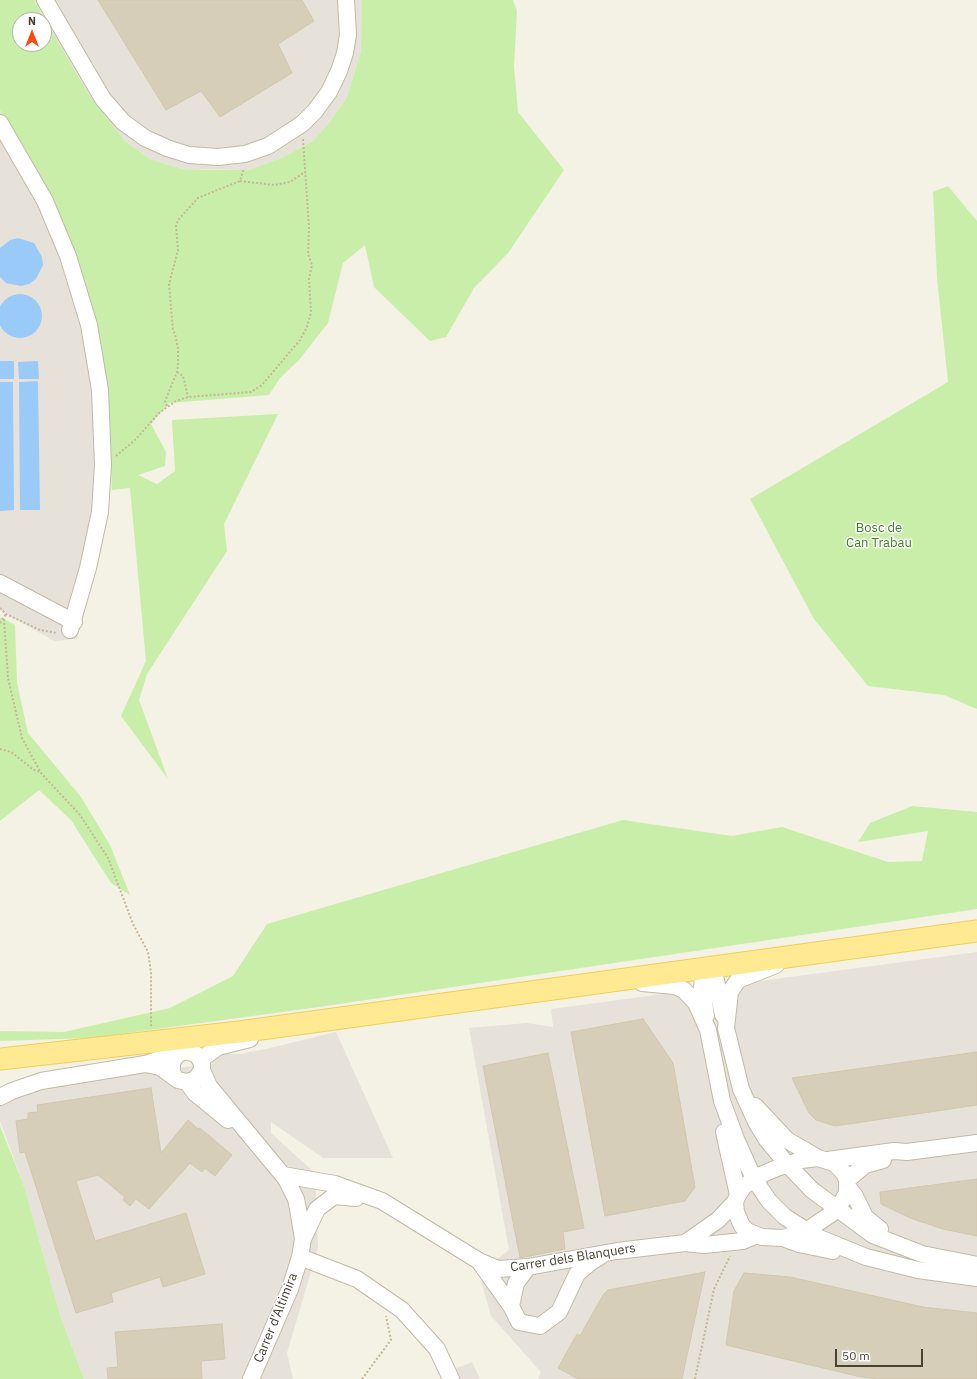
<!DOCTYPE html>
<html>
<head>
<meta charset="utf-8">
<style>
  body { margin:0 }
  #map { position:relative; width:977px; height:1379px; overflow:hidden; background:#f4f1e5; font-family:"IBM Plex Sans",sans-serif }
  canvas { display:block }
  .north { position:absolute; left:12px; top:12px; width:40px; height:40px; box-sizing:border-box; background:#fff; border:1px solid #b6b3ae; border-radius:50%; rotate:0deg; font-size:11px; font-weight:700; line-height:16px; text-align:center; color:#484134 }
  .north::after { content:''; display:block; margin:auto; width:14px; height:18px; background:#ff4711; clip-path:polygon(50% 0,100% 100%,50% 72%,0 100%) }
  .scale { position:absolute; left:835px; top:1349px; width:88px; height:18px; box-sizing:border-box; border:2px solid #484134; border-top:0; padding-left:5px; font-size:12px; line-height:14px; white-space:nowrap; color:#484134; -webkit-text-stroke:3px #fff; paint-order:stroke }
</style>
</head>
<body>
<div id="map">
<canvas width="977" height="1379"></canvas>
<div class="north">N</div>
<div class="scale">50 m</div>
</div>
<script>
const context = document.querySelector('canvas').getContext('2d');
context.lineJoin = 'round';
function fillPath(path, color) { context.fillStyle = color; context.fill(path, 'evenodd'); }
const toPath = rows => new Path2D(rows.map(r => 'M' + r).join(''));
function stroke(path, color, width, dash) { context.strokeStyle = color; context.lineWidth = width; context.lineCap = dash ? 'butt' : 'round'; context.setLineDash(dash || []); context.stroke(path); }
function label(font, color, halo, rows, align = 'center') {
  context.font = font + ' "IBM Plex Sans",sans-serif'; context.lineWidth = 3; context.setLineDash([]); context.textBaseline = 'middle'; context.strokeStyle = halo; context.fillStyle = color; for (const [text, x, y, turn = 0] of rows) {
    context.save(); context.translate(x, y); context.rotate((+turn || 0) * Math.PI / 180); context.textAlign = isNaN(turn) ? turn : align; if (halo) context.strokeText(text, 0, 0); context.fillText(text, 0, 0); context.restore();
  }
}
const industrial = toPath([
  [34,0,362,0,361,51,347,97,329,123,313,141,281,158,249,170,182,169,150,159,125,141,88,93],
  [0,110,48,192,108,406,110,495,77,639,54,641,0,610],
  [977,952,977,1379,538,1379,541,1372,491,1316,479,1273,509,1250,469,1028,527,1023,553,1027,551,1009],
  [336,1032,393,1158,323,1158,271,1122,271,1133,315,1173,318,1248,287,1353,293,1379,84,1379,60,1315,24,1186,0,1121,0,1106,6,1101,45,1088,150,1071,211,1064,222,1054,240,1054,266,1049],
  [472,1362,480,1379,445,1379,442,1374]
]);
const green = toPath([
  [0,0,34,0,88,93,125,141,150,159,182,169,212,170,249,170,281,158,313,141,329,123,347,97,361,51,362,0,513,0,517,11,514,66,518,112,564,170,508,253,474,288,446,337,430,341,374,287,365,245,343,263,328,323,299,360,280,378,269,395,169,403,151,424,166,452,165,466,138,475,157,484,175,471,172,420,278,414,224,524,227,551,147,674,139,700,168,779,121,716,146,661,130,488,112,490,108,406,48,192,0,110],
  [20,20,44,20,44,44,20,44],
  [948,186,977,221,977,709,944,695,868,686,814,619,750,499,948,382,937,278,933,192],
  [0,617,15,625,17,683,28,733,81,797,110,845,130,895,111,883,71,820,39,790,0,821],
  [912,806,977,812,977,909,312,1008,90,1038,0,1041,0,1031,64,1032,170,1008,233,976,267,924,623,820,732,836,782,827,888,862,922,861,928,831,858,842,870,823],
  [0,1126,24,1186,60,1315,84,1379,0,1379]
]);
const water = toPath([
  [18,238,34,243,42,257,43,265,36,279,29,284,21,286,6,283,0,277,0,248,10,240],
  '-2 316a22 22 0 1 1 44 0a22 22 0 1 1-44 0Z',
  [0,361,14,361,14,379,0,379],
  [38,361,39,379,19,379,18,362],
  [38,381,40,510,20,510,19,382],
  [0,382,13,382,14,510,0,511]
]);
const building = toPath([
  [98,0,302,0,314,21,278,44,292,73,220,117,201,91,166,110,98,0],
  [643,1019,673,1063,695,1187,685,1201,605,1216,571,1032,643,1019],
  [977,1052,977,1105,835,1126,816,1120,809,1113,792,1078,977,1052],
  [548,1053,584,1228,563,1232,565,1249,520,1258,483,1066,548,1053],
  [151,1088,161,1153,188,1120,198,1129,200,1128,232,1155,215,1176,205,1168,202,1172,190,1163,149,1209,136,1199,130,1206,123,1200,125,1197,98,1175,76,1181,95,1241,186,1213,205,1274,163,1287,160,1277,111,1293,113,1302,76,1313,25,1152,20,1153,16,1121,28,1119,28,1113,38,1112,37,1105,151,1088],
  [977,1179,977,1236,943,1229,910,1218,881,1204,880,1192,977,1179],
  [705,1272,682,1379,578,1379,558,1368,577,1334,580,1336,603,1295,608,1290,705,1272],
  [744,1273,790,1277,923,1307,977,1313,977,1379,879,1379,861,1377,726,1345,734,1291,744,1273],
  [222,1324,225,1359,201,1361,202,1379,108,1379,107,1368,118,1367,115,1332,222,1324]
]);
const path = toPath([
  [240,181,274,185,290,182,305,172],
  [177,372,183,376,188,397],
  [167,406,165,402,167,396,177,372,178,366,178,349,175,334,173,330,169,284,178,250,176,226,178,220,198,198,240,181,244,168],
  [116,456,135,440,159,413,176,401,188,397,251,392,262,385,300,340,307,327,311,312,309,278,312,265,308,254,309,228,303,139],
  [0,608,6,614,40,630,57,633],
  [4,619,8,678,22,738,41,773,80,815,108,858,133,924,148,952,151,972,151,1027],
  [0,623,6,614],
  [0,749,11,752,34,770,40,772],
  [362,1379,391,1340,386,1316],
  [695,1379,714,1289,730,1256]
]);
const minor = toPath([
  [45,0,103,99,123,122,145,138,167,148,189,155,218,157,245,154,268,146,302,124,315,111,329,92,339,71,345,53,348,35,346,0],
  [0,123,45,201,68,256,89,325,100,390,103,465,100,512,88,568,70,630],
  [0,583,74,622],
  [776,965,738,980,730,992,726,1028,741,1089,756,1122,767,1140,787,1164,812,1190,873,1235,922,1254,977,1265],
  [708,967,716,980,723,1015],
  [642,983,675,986,684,990,696,1003,708,1030,722,1101,736,1139,754,1179,769,1201,785,1217,817,1237,866,1257,918,1270,977,1278],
  [706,1016,702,988,703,977,708,967],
  [200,1060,218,1047,250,1039],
  [145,1064,160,1067,178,1080,187,1082,196,1079,202,1070,202,1063,197,1055,187,1051,178,1054,172,1062,172,1072,174,1076],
  [202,1070,209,1086,286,1179,296,1199,298,1209,303,1239,300,1257,290,1289,251,1379],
  [187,1082,195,1093,228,1120],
  [0,1097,12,1091,41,1081,145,1064,182,1052],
  [755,1106,787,1140,818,1158],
  [724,1132,738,1195],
  [818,1158,834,1163,844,1173,847,1180,847,1193,837,1210,806,1231,783,1238,762,1237,747,1231,742,1226,736,1212,735,1202,738,1195,744,1186,763,1174,777,1168,801,1160,818,1158],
  [828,1160,894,1151,907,1152,977,1143],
  [283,1175,335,1184,382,1201,479,1261,498,1269,528,1267,617,1251,685,1243,704,1245,743,1241,757,1235],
  [847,1180,865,1165,883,1160],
  [848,1187,855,1196,865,1217,880,1229],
  [783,1238,799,1244,833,1251],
  [303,1239,317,1209,334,1196,356,1198],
  [685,1243,718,1220,735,1202],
  [300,1257,357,1279,402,1310,437,1349,451,1379],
  [479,1261,511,1306],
  [528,1267,516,1283,511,1306,519,1322,540,1326,559,1312,577,1274,591,1262,601,1256]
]);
const major = toPath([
  [0,1059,239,1032,977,931]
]);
const parkNames = [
  ["Bosc de",879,528],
  ["Can Trabau",879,543]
];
const streetNames = [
  ["Carrer dels Blanquers",573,1258,-9],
  ["Carrer d'Altimira",276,1318,-68]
];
fillPath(industrial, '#e6e2da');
fillPath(green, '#c9eea9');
fillPath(water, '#9acbf8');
fillPath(building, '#d7ceb9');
stroke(building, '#d3c7ab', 1);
stroke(minor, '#c1baa6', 18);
stroke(major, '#f1cf56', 23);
stroke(path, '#c4b896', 2, [2, 2]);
stroke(minor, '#fff', 16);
stroke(major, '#ffe993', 21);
label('13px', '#3d8020', '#fff', parkNames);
label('13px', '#484134', '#fff', streetNames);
</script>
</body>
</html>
